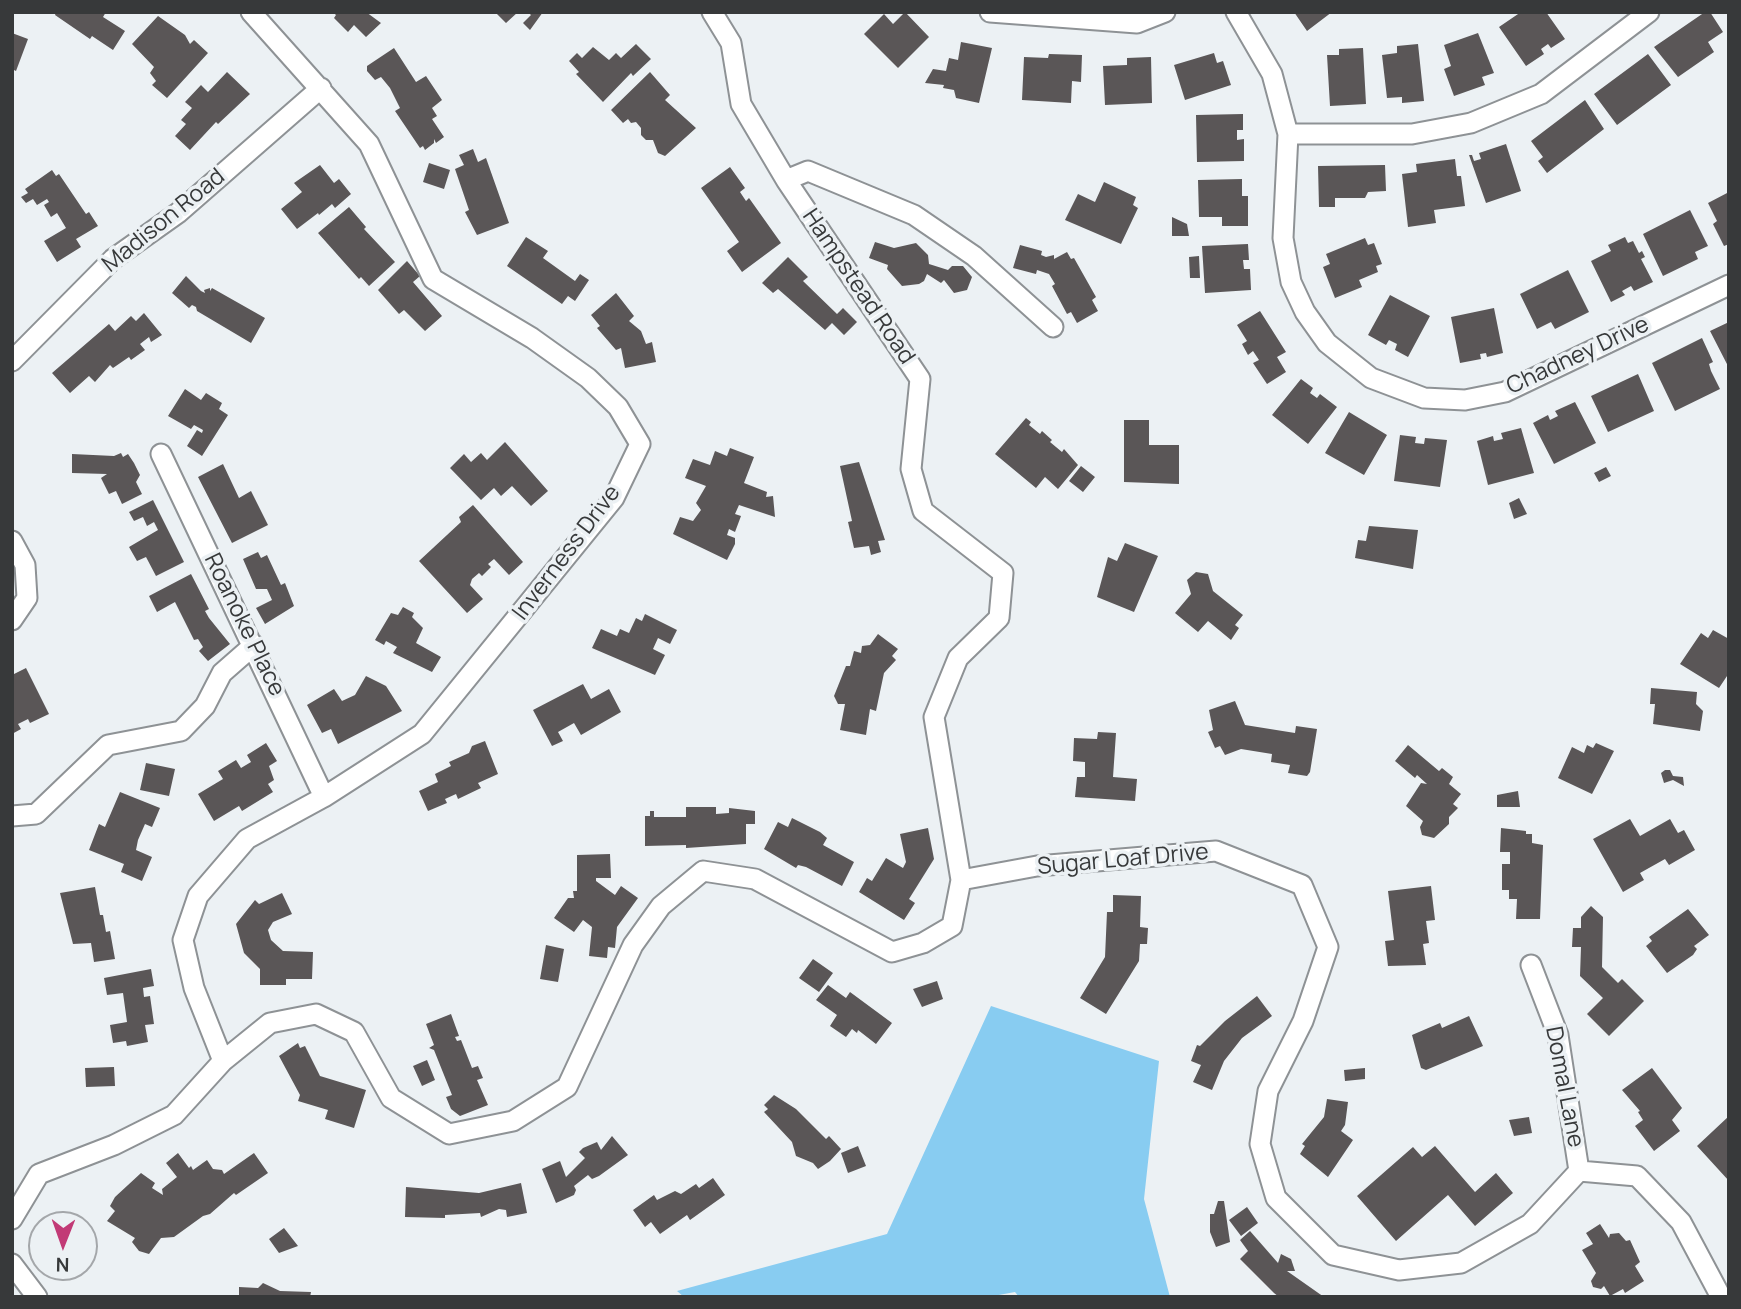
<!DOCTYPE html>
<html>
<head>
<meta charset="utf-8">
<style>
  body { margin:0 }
  #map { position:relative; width:1741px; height:1309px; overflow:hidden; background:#ecf1f4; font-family:Manrope,sans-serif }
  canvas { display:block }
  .frame { position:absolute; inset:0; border:14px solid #37393a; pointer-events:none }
  .north { position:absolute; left:28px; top:1211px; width:70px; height:70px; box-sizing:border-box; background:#ecf1f4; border:2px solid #a4a7aa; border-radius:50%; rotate:181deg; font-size:19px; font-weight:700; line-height:28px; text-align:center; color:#37393a }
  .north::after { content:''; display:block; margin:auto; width:24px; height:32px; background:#c23a76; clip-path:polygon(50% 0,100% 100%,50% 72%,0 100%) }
</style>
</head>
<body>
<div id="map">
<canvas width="1741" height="1309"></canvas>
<div class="frame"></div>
<div class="north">N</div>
</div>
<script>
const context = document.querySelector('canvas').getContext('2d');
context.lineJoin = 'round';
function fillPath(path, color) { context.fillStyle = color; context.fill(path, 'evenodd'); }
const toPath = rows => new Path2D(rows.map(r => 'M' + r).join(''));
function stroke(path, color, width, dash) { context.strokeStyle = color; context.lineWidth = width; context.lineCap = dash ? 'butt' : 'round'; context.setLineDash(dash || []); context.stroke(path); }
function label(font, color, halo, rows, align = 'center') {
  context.font = font + ' Manrope,sans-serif'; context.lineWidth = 7; context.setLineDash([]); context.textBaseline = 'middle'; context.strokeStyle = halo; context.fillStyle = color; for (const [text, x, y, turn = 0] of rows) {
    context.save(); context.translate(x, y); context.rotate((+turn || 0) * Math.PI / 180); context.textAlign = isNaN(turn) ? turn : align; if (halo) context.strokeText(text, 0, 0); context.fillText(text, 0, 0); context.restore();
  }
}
const green = toPath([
  [991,1006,1159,1061,1144,1199,1170,1297,1019,1297,1015,1292,988,1297,684,1297,677,1291,887,1234]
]);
const building = toPath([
  [56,12,106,12,103,17,125,31,113,50,92,36,90,39,55,15],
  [333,12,366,12,381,23,366,37,354,25,348,32,334,18,336,15],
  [495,12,518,12,506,23],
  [528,12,543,12,530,30,523,23,531,15],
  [905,12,929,37,898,68,864,34,884,14,893,24],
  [1294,12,1332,12,1307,31],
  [1521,12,1546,12,1565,39,1551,48,1548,44,1541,49,1544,54,1526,66,1499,27],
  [1705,12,1710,12,1723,32,1708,42,1714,52,1678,77,1654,47],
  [158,16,185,35,190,44,194,40,208,53,167,98,152,85,156,81,150,73,154,67,132,44],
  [12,33,28,39,16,71,12,69],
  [1478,33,1494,73,1482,77,1485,85,1454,96,1444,69,1451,66,1444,45],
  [961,42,992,48,979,103,956,98,954,90,943,88,944,85,925,83,933,69,946,71,949,58,958,60],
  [636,44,651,59,633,76,631,73,603,102,576,74,579,72,569,61,577,53,582,58,593,47,609,60,616,53,621,58],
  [1418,44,1424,101,1402,103,1402,97,1387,98,1382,55,1397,53,1397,46],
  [394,48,416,82,426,76,442,100,432,108,437,116,432,119,444,137,436,143,434,139,434,143,425,150,423,146,420,148,395,111,400,108,390,88,381,77,375,80,367,71,367,66],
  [1363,48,1366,104,1330,106,1327,55,1339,55,1339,49],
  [1214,53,1217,63,1223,61,1231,85,1185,100,1174,65],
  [1049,54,1082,55,1081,82,1072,81,1071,103,1022,100,1024,57,1048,58],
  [1648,54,1671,85,1617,125,1594,94],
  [1151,57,1152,103,1105,105,1103,66,1127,65,1127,58],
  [227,72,250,94,218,124,216,122,190,150,175,136,186,124,181,120,192,108,185,102,201,85,208,92],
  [650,72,670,95,665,100,696,128,665,156,658,153,653,140,646,140,641,135,641,128,636,122,631,123,628,119,623,123,611,110],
  [1585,100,1604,129,1547,173,1538,161,1543,157,1531,141],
  [1243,114,1243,130,1237,130,1237,140,1244,139,1244,161,1197,162,1196,115],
  [1506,144,1521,191,1486,203,1469,155,1472,155,1474,161,1481,159,1479,153],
  [473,149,478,162,486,158,509,223,477,235,465,212,469,210,455,169,464,165,459,155],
  [1455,159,1457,176,1461,176,1465,206,1434,210,1436,223,1408,227,1402,174,1417,172,1416,164],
  [429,163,450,170,444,189,423,182],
  [320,165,334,183,339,179,351,194,335,208,332,204,319,215,318,213,297,229,281,209,302,192,294,183],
  [1385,165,1386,191,1368,192,1365,198,1335,198,1335,207,1319,207,1318,166],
  [730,167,745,188,740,192,746,201,749,198,781,243,742,272,727,251,739,242,701,188],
  [52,170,56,176,59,174,86,214,89,212,98,226,76,239,81,247,57,262,44,241,66,228,57,213,51,217,44,205,49,202,47,199,37,205,33,199,26,203,21,197,28,193,25,189],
  [1242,179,1242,196,1248,196,1248,226,1222,226,1222,217,1199,217,1198,180],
  [1104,182,1136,197,1133,205,1138,208,1121,244,1065,220,1078,194,1095,202],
  [1729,192,1729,244,1724,246,1713,224,1717,221,1708,203],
  [349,207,366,227,364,229,395,262,369,286,361,277,359,279,318,233],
  [1690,210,1708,246,1695,252,1698,259,1663,276,1643,234],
  [1172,217,1187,224,1189,236,1172,236],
  [526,237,548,251,543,258,575,281,580,274,589,280,575,301,568,296,562,304,507,266],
  [1625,237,1628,243,1633,241,1639,253,1642,251,1645,257,1641,259,1653,282,1634,291,1631,286,1622,291,1625,295,1611,302,1591,261,1611,251,1608,245],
  [1365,238,1368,245,1374,243,1382,264,1376,266,1378,272,1359,280,1362,287,1335,298,1323,267,1330,264,1326,254],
  [875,242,894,248,916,243,928,255,929,264,948,270,952,266,963,266,972,277,967,290,954,293,944,280,941,283,927,274,924,281,919,284,902,286,887,269,888,265,869,258],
  [1248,244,1249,260,1243,260,1244,269,1250,269,1251,290,1205,293,1202,246],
  [1020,245,1042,251,1041,255,1046,257,1054,255,1054,259,1067,252,1071,259,1074,258,1096,297,1092,300,1098,311,1077,323,1071,312,1067,314,1052,286,1055,284,1049,274,1037,270,1036,274,1013,268],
  [1199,256,1200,278,1190,278,1189,257],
  [788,257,808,277,803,281,837,314,843,308,857,322,844,335,832,323,825,330,778,289,773,293,762,283],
  [407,261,420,276,413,282,442,316,425,331,404,310,399,314,378,290],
  [1568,270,1589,312,1555,329,1551,322,1537,329,1520,294],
  [186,276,201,291,205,293,204,290,210,288,210,291,212,288,265,318,251,343,197,311,196,307,192,305,189,308,172,293],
  [616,293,634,316,629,321,641,331,646,344,652,342,656,362,625,368,621,348,616,350,597,328,600,326,591,315],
  [1390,295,1430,316,1408,357,1395,350,1397,344,1389,340,1386,345,1368,335],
  [1494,308,1503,353,1487,357,1486,353,1480,354,1481,359,1460,363,1451,317],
  [1260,311,1286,352,1277,357,1286,372,1267,384,1253,363,1259,360,1253,351,1248,355,1242,344,1247,341,1237,325],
  [144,313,162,335,151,342,149,337,140,344,145,350,131,360,129,357,113,368,110,365,95,382,89,376,70,393,52,373,109,324,115,331,131,316,136,321],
  [1729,322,1729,368,1710,331],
  [1702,338,1713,362,1709,364,1711,371,1720,389,1675,411,1652,363],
  [1638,374,1654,411,1608,432,1591,396],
  [1301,379,1313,388,1310,393,1317,398,1320,394,1337,407,1308,444,1272,415],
  [185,389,201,400,206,393,222,403,219,409,228,415,202,456,187,446,197,430,202,433,203,430,194,425,191,429,168,416],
  [1575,402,1596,443,1554,464,1533,423,1548,415,1550,420,1558,416,1555,411],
  [1349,412,1387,435,1364,475,1325,453],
  [1026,418,1031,422,1029,425,1040,434,1042,431,1052,440,1050,442,1062,452,1064,449,1078,465,1058,489,1045,477,1036,488,995,454],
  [1124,420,1149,420,1149,445,1179,445,1179,484,1124,482],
  [1521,428,1534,473,1488,485,1477,441,1493,436,1494,441,1503,439,1501,433],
  [1400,435,1416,437,1415,443,1424,444,1425,438,1447,440,1440,487,1394,481],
  [505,442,548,491,531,506,512,486,501,496,494,488,481,500,450,468,464,454,471,462,481,453,487,460],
  [730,448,754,457,744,483,767,492,766,497,773,496,775,517,739,505,735,514,741,516,735,532,729,529,727,535,735,538,735,544,727,560,673,534,680,517,693,521,701,510,696,503,706,486,685,478,693,459,710,465,715,451,727,456],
  [121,453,123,457,128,454,134,463,140,475,136,482,142,494,122,504,116,491,109,494,101,478,107,474,72,473,72,454,114,456],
  [859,462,885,540,878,541,881,552,871,555,869,546,854,548,848,522,852,521,840,466],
  [223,464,239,498,251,491,268,525,232,543,198,477],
  [1081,466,1095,477,1083,492,1069,481],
  [1606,467,1611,476,1599,482,1594,473],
  [1519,498,1527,514,1514,519,1509,503],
  [153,500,184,562,156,576,146,557,137,561,129,547,158,530,154,522,147,526,143,517,134,521,129,512],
  [473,505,523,562,509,575,494,559,488,564,491,567,482,576,479,573,472,579,470,585,483,599,467,613,419,561,461,522,459,517],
  [1369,526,1418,530,1413,569,1355,558,1358,540,1366,541],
  [1125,543,1158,556,1134,612,1097,597,1108,557,1117,561],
  [258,552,261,558,267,555,281,585,285,583,294,606,265,624,256,608,272,600,267,589,256,589,243,559],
  [1196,572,1208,574,1213,591,1243,615,1235,625,1239,628,1231,640,1208,621,1198,632,1175,613,1191,594,1187,580],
  [191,574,209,609,205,611,209,618,230,644,208,661,199,651,203,647,198,639,194,640,175,602,157,612,149,596],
  [403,607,414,613,412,617,423,628,416,643,441,657,432,672,393,653,397,647,386,641,384,645,375,640,391,613,398,615],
  [645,614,677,630,670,644,658,638,653,649,665,655,655,675,592,648,601,629,617,636,620,629,629,633,636,618,642,621],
  [1713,630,1729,639,1729,673,1719,688,1680,664,1701,633,1708,638],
  [878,634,898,649,892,656,896,660,884,673,876,711,870,709,866,735,840,730,845,704,838,704,834,696,846,666,850,666,854,651,861,653,862,646,870,645],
  [26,668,49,714,30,723,28,719,18,724,21,729,12,734,12,675],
  [366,676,386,686,402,711,338,744,331,729,322,733,307,705,334,689,342,701,355,695],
  [583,684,591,699,609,689,621,712,581,735,574,723,558,732,563,741,552,746,533,710],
  [1651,688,1697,692,1696,704,1703,711,1700,731,1653,724,1655,704,1650,704],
  [1235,701,1245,725,1295,733,1296,726,1317,729,1310,772,1307,776,1288,773,1290,765,1271,762,1272,754,1241,749,1225,755,1220,746,1215,748,1208,732,1213,730,1209,710],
  [1098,732,1116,733,1113,777,1137,779,1135,801,1075,797,1077,777,1085,777,1085,762,1073,761,1074,738,1097,739],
  [485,741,498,774,478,783,481,788,458,799,456,794,445,799,447,803,428,811,419,791,438,782,435,774,451,766,449,762,469,753,472,746],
  [266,743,277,761,269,766,274,780,268,784,273,792,242,811,239,806,214,821,198,794,223,779,218,771,236,760,241,768,251,762,247,755],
  [1596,743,1614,751,1592,794,1558,778,1572,747,1584,753,1587,745,1593,748],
  [1408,745,1439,771,1442,768,1453,777,1449,784,1461,794,1453,804,1458,808,1449,817,1449,824,1434,838,1422,835,1420,827,1423,821,1406,806,1421,783,1427,784,1417,775,1415,778,1395,761],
  [146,763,175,769,169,796,140,790],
  [1665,770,1670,770,1673,776,1683,777,1684,786,1673,780,1664,783,1661,773],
  [1518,791,1520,807,1497,807,1497,795],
  [120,792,160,808,152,827,145,824,138,840,136,850,152,857,142,881,121,872,124,864,89,850,99,824,105,827],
  [686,807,716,807,716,814,729,813,729,808,755,811,755,824,746,824,746,844,686,848,686,845,645,846,645,816,650,816,650,811,654,811,654,817,686,817],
  [792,818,820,832,827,838,823,845,854,862,842,886,806,867,798,865,796,868,764,849,778,822,788,827],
  [1630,819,1640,836,1670,819,1678,833,1684,830,1695,850,1669,865,1665,859,1640,873,1644,880,1623,892,1593,839],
  [928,828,934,859,909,899,915,903,904,920,859,892,867,878,872,881,886,858,903,868,906,862,900,834],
  [1501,828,1526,831,1526,834,1532,834,1532,843,1543,845,1540,919,1516,919,1517,899,1509,899,1509,890,1502,890,1502,864,1510,864,1510,852,1500,852],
  [610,854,611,878,596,878,596,881,615,895,621,886,638,898,617,927,615,948,608,947,607,958,589,956,592,927,583,920,574,932,554,918,568,898,574,898,573,891,577,891,577,855],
  [1431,886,1435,920,1426,921,1429,943,1423,944,1426,965,1388,966,1385,941,1394,940,1388,891],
  [95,887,100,915,103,915,106,932,110,931,115,959,94,962,91,943,73,944,60,893],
  [282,893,292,914,273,922,268,930,271,940,283,951,313,952,312,979,286,979,286,985,260,985,260,969,244,953,236,924,255,900,259,904],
  [1113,895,1141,896,1140,927,1148,928,1147,944,1140,944,1139,961,1106,1014,1080,998,1105,957,1107,912,1113,912],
  [1591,906,1603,917,1602,967,1618,983,1622,979,1644,1001,1609,1036,1587,1014,1603,998,1580,976,1581,947,1572,947,1573,928,1581,928,1581,917],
  [1688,909,1709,935,1694,946,1697,949,1693,955,1667,973,1646,946,1652,941,1649,937],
  [546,945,564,949,558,982,540,979],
  [813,959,833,973,819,992,799,978],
  [151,969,154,986,143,988,144,997,150,996,154,1024,145,1025,148,1042,127,1046,126,1041,113,1043,110,1025,127,1022,123,993,107,995,104,978],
  [937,981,943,999,922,1007,913,989],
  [828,985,846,998,850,992,892,1023,876,1044,858,1030,857,1033,852,1029,846,1037,830,1026,837,1015,816,1000],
  [1257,996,1272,1016,1242,1038,1224,1061,1212,1090,1193,1082,1201,1065,1191,1061,1197,1045,1200,1046,1225,1021],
  [451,1014,459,1036,455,1037,457,1041,461,1040,472,1068,478,1066,483,1078,477,1080,488,1105,460,1116,451,1109,446,1097,452,1095,434,1050,429,1048,434,1045,426,1024],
  [1469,1016,1483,1046,1426,1070,1421,1068,1412,1035,1440,1023,1442,1028],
  [298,1043,300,1048,305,1046,320,1076,366,1090,354,1128,325,1119,328,1110,298,1101,300,1095,279,1056],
  [427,1060,435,1080,422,1086,413,1066],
  [114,1067,115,1086,86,1087,85,1068],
  [1365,1068,1365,1079,1345,1081,1344,1070],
  [1652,1068,1682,1108,1672,1120,1680,1131,1654,1151,1635,1126,1643,1120,1638,1112,1640,1111,1622,1090],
  [774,1095,796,1109,826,1139,829,1136,841,1149,830,1161,818,1169,813,1163,796,1156,792,1142,764,1112,768,1109,764,1105],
  [1327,1099,1348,1102,1345,1125,1341,1131,1353,1140,1328,1177,1300,1154,1305,1146,1302,1144,1324,1117],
  [1729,1116,1729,1181,1697,1146],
  [1529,1117,1532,1133,1514,1136,1509,1120],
  [612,1136,628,1155,599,1176,592,1179,588,1175,574,1186,576,1190,574,1195,556,1203,542,1169,560,1161,566,1177,585,1158,579,1152,583,1148,597,1142,601,1150],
  [858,1146,866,1166,848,1173,841,1153],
  [1435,1146,1475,1192,1496,1173,1513,1193,1475,1226,1448,1195,1396,1241,1357,1196,1413,1147,1422,1157],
  [178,1153,189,1168,191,1166,193,1170,207,1160,213,1169,222,1170,224,1174,254,1153,268,1173,236,1195,234,1193,210,1214,203,1216,174,1237,161,1238,149,1254,139,1251,132,1242,135,1238,107,1221,115,1211,110,1206,115,1197,141,1173,155,1183,152,1188,163,1195,162,1189,177,1177,166,1163],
  [713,1178,725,1195,690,1220,687,1215,660,1234,651,1222,645,1227,633,1210,654,1195,657,1200,675,1191,681,1194,696,1184,699,1188],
  [521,1183,527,1213,507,1217,506,1210,499,1209,481,1217,480,1213,445,1215,445,1218,405,1217,406,1187,479,1193],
  [1218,1201,1224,1201,1230,1242,1216,1247,1210,1232,1210,1214,1214,1214],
  [1247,1207,1258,1223,1241,1236,1229,1220],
  [1600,1224,1609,1238,1610,1234,1619,1233,1626,1241,1630,1240,1640,1262,1635,1266,1644,1281,1625,1293,1623,1289,1610,1296,1604,1286,1601,1289,1593,1287,1591,1281,1596,1273,1582,1250,1593,1244,1586,1233],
  [284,1228,298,1246,279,1253,269,1239],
  [1250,1231,1278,1263,1281,1254,1291,1259,1295,1271,1287,1271,1324,1297,1279,1297,1274,1293,1240,1259,1248,1251,1240,1240],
  [263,1283,280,1291,311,1292,310,1297,239,1297,239,1287,258,1288]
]);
const minor = toPath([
  [990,12,1137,23,1165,12],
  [1236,12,1272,74,1288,134,1283,238,1291,282,1305,312,1327,343,1371,378,1424,398,1465,400,1505,392,1729,285],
  [1288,134,1412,134,1471,123,1541,94,1649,12],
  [786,180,808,171,914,215,974,256,1053,327],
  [12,361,113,259,178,213,321,88],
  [161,454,324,797],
  [12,541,25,565,27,598,12,620],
  [12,816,36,814,108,745,181,731,205,706,222,673,254,645],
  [961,880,1037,866,1216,851,1302,885,1328,947,1303,1021,1268,1091,1260,1144,1276,1198,1333,1255,1399,1270,1461,1263,1530,1224,1579,1171],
  [1531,965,1558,1035,1579,1171],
  [223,1061,194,988,183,940,198,896,247,839,324,797,422,734,614,498,640,444,618,407,588,378,532,338,433,279,369,144,251,12],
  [1579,1171,1637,1176,1681,1222,1721,1297],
  [12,1219,39,1174,114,1145,174,1115,223,1061,270,1023,316,1014,354,1032,391,1098,449,1134,513,1121,567,1087,633,945,661,906,703,871,755,879,892,952,923,943,952,926,961,880,934,717,958,658,999,618,1003,573,923,511,911,469,920,379,786,180,741,104,731,43,712,12],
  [12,1264,37,1297]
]);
const streetNames = [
  ["Madison Road",164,221,-39],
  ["Hampstead Road",858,287,56],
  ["Chadney Drive",1578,356,-25],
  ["Inverness Drive",567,553,-53],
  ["Roanoke Place",244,625,64],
  ["Sugar Loaf Drive",1123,860,-5],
  ["Domal Lane",1564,1087,79]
];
fillPath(green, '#88ccf1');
fillPath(building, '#5a5657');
stroke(minor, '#8e9295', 23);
stroke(minor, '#fff', 19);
label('23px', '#37393a', '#ecf1f4', streetNames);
</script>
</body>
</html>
